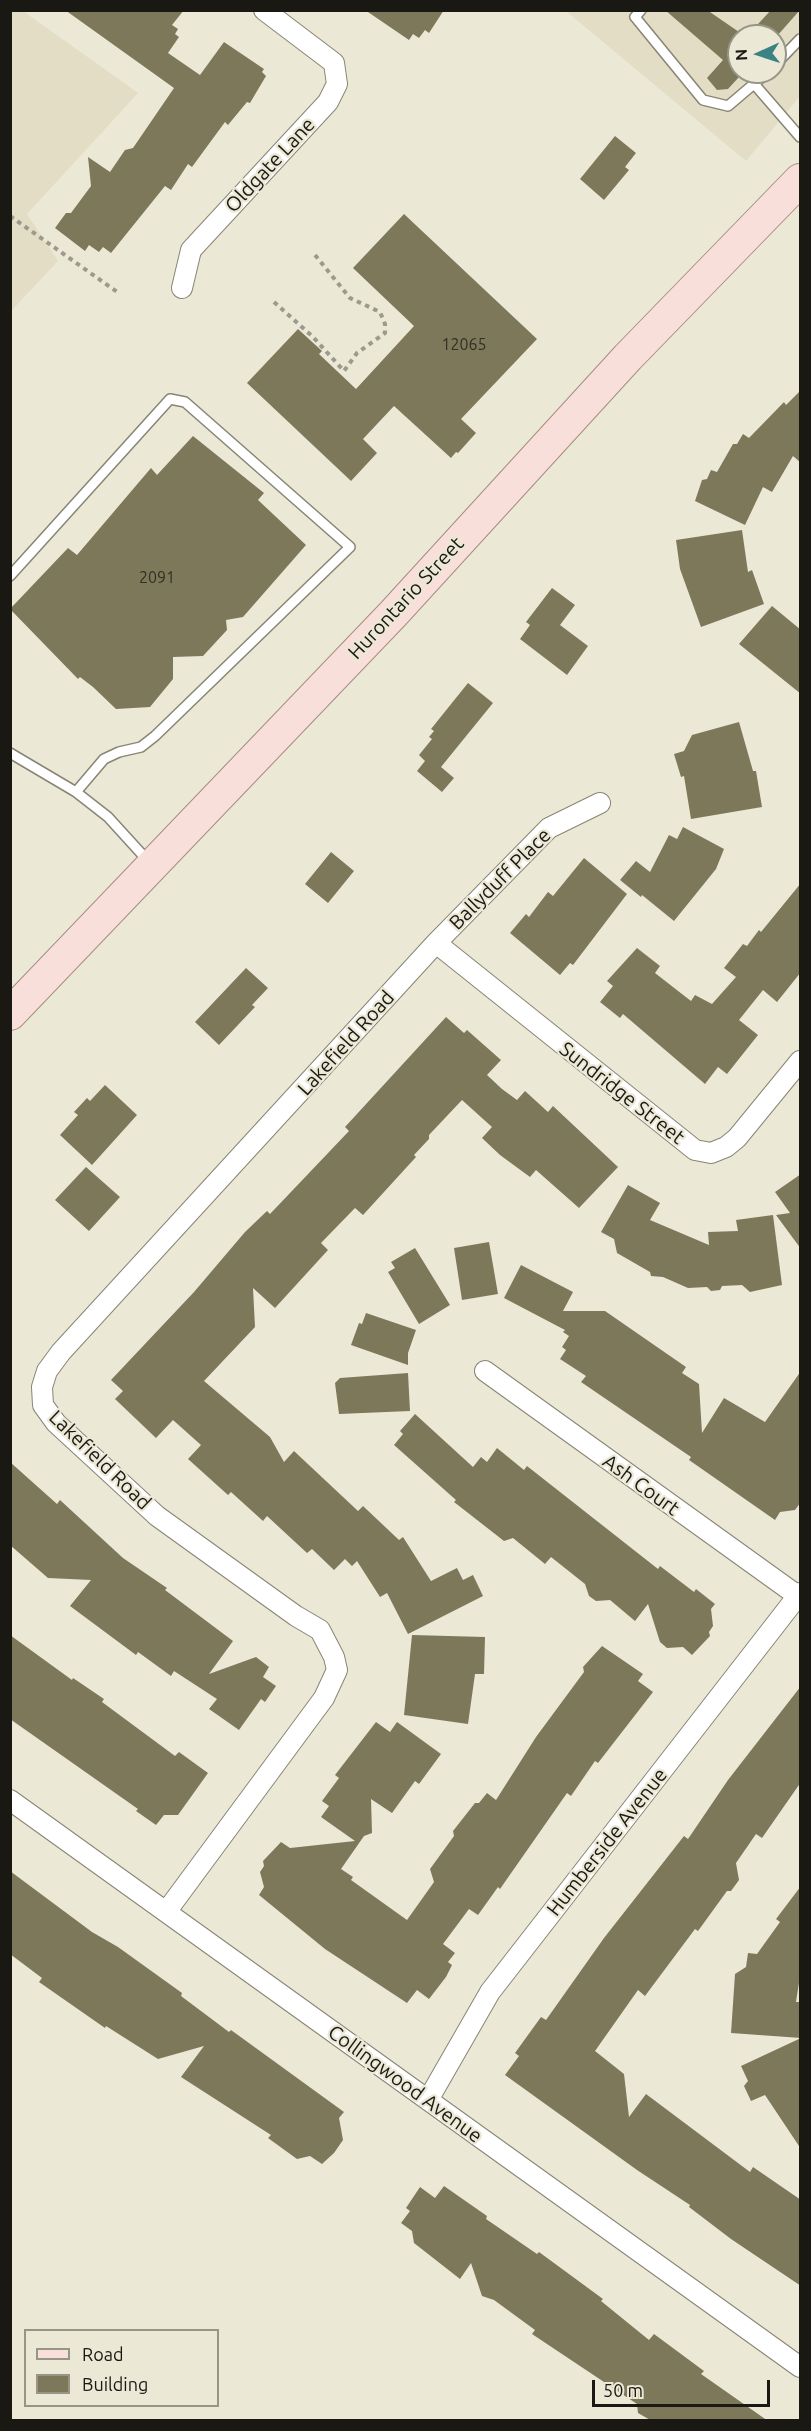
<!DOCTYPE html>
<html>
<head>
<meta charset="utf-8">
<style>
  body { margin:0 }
  #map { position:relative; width:811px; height:2431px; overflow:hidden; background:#ebe8d6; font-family:Ubuntu,sans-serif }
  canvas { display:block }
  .frame { position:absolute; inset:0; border:12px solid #191812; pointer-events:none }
  .legend { position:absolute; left:24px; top:2329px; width:195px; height:78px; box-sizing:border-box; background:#ebe8d6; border:2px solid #979588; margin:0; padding:8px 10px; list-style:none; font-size:18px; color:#191812 }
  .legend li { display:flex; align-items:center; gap:12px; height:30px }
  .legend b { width:30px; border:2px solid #979588 }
  .north { position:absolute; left:727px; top:24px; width:60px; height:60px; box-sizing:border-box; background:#ebe8d6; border:2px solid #979588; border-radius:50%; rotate:267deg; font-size:16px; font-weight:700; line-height:24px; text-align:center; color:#191812 }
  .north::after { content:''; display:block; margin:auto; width:21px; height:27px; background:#3a8284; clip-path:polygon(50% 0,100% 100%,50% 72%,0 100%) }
  .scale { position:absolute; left:592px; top:2380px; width:178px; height:27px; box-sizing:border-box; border:3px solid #191812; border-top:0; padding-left:8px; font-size:18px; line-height:21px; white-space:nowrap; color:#191812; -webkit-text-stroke:4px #ebe8d6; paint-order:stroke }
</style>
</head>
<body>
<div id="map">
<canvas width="811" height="2431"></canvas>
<div class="frame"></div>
<ul class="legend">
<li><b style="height:8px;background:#f8dfd9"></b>Road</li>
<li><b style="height:16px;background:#7e785a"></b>Building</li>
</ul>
<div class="north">N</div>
<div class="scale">50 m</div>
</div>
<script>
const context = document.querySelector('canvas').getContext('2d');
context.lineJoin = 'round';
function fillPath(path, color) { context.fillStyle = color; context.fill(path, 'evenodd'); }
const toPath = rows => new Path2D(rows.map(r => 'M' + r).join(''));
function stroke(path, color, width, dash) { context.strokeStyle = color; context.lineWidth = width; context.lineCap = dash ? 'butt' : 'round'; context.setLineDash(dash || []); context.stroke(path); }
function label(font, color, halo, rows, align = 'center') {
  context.font = font + ' Ubuntu,sans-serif'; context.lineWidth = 4.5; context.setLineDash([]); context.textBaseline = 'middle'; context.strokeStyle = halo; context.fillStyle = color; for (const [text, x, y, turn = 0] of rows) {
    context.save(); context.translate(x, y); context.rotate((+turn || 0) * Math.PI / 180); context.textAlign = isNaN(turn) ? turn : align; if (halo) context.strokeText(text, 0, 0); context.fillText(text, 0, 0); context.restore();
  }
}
const built = toPath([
  [23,11,138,93,27,214,58,261,11,311,10,11],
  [566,11,800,11,800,96,746,161],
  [739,36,775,36,775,72,739,72]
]);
const building = toPath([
  [65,10,184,10,172,25,178,29,175,34,179,37,168,53,200,75,224,42,264,69,262,72,266,76,250,103,247,102,228,125,225,122,192,167,188,164,171,190,165,186,111,253,103,247,99,252,89,245,85,251,55,228,66,213,71,213,91,186,88,157,110,172,125,150,133,148,174,88],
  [365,10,444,10,429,33,425,30,419,38,413,34,409,40],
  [665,10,707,10,739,32,739,77,728,89,717,90,707,78,723,60],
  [771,10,800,10,777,36,747,36],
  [615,136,636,153,625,167,629,170,604,200,580,179],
  [404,214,537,339,461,419,476,433,458,453,456,452,451,458,394,406,363,439,377,453,351,481,247,383,298,329,322,351,319,354,356,389,414,326,353,268],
  [801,390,801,463,793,456,772,492,763,487,745,525,695,501,702,480,707,479,711,470,717,472,733,444,737,444,743,434,749,438,784,402,786,405],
  [193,436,264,493,258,500,306,545,243,617,226,620,227,630,203,656,173,657,173,679,150,707,116,709,93,687,80,677,78,679,10,609,68,548,77,555,151,468,157,475],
  [742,530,748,572,752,570,764,604,701,627,680,569,676,540],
  [552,588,575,605,560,625,588,646,567,675,520,639,530,625,526,622],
  [772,606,801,630,801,694,739,644],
  [468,683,493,703,441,767,454,778,442,792,417,771,425,761,419,755,432,739,429,737,434,731,431,729],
  [739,722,753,771,756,771,762,807,691,819,684,776,681,777,674,754,684,751,692,735],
  [683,827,724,849,716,869,674,921,642,895,641,897,620,880,636,861,650,872,669,835,677,839],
  [331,852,354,871,328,903,305,884],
  [584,858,627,894,573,965,570,963,560,975,510,933,526,914,529,917,548,892,553,896],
  [801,883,801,972,777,1002,763,990,739,1020,758,1035,727,1074,718,1067,705,1084,623,1014,620,1018,600,1002,613,986,607,981,637,948,660,966,655,973,691,1001,695,995,712,1004,736,977,724,968,743,944,747,946,759,930,761,932],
  [246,968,268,988,252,1005,255,1007,219,1045,195,1022],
  [446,1017,464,1033,467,1030,501,1060,487,1075,502,1089,517,1100,525,1091,548,1112,553,1106,618,1167,579,1208,536,1170,530,1177,500,1155,482,1138,492,1127,462,1100,429,1135,429,1139,414,1155,416,1157,363,1215,355,1208,321,1243,328,1250,275,1308,253,1288,255,1327,204,1381,270,1437,284,1462,294,1451,358,1511,363,1506,399,1540,403,1537,431,1581,457,1568,463,1580,473,1575,483,1596,408,1634,387,1593,380,1597,357,1561,352,1566,345,1559,334,1570,312,1549,307,1553,267,1516,263,1521,231,1492,228,1495,188,1459,201,1445,173,1420,156,1438,115,1399,123,1391,111,1380,194,1292,245,1232,267,1211,270,1214,349,1131,345,1127],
  [105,1085,137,1115,92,1165,60,1135,78,1115,74,1112,87,1098,90,1101],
  [86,1167,120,1197,89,1231,55,1200],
  [801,1174,801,1249,776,1215,790,1213,775,1192],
  [628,1185,660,1203,650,1220,709,1245,708,1232,738,1231,736,1220,773,1215,782,1285,750,1292,742,1285,722,1286,720,1290,711,1291,707,1287,688,1288,663,1277,651,1276,650,1272,617,1253,614,1239,601,1232],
  [489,1242,498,1294,462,1300,454,1248],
  [415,1248,450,1305,419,1324,388,1272,395,1268,391,1262],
  [521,1265,573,1292,563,1311,605,1311,686,1367,682,1373,699,1384,702,1433,724,1398,765,1422,801,1371,801,1502,795,1510,780,1512,775,1520,689,1460,691,1457,581,1382,586,1376,560,1359,566,1350,562,1347,569,1336,563,1332,565,1330,504,1298],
  [366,1313,416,1330,408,1353,408,1365,351,1345,359,1323,362,1324],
  [408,1373,410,1411,339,1414,335,1383,340,1378],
  [415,1414,473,1467,481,1457,487,1462,497,1448,524,1470,527,1466,658,1569,660,1566,694,1592,696,1589,715,1604,711,1609,713,1626,709,1632,710,1636,692,1655,683,1647,667,1648,660,1642,648,1604,635,1621,610,1600,596,1601,589,1596,585,1584,551,1557,545,1564,513,1538,504,1541,454,1502,456,1500,394,1445,403,1434,400,1431],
  [10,1462,57,1504,60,1500,123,1558,167,1588,165,1590,233,1641,209,1674,256,1657,269,1667,263,1677,276,1686,265,1702,261,1699,239,1730,209,1709,217,1699,174,1671,171,1676,138,1652,136,1655,70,1606,91,1580,48,1578,10,1545],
  [10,1635,72,1680,73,1678,104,1699,102,1702,175,1756,179,1752,208,1773,178,1815,164,1815,156,1825,136,1811,138,1809,10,1719],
  [412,1635,485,1637,484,1674,475,1674,468,1724,404,1715],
  [602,1646,643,1674,638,1681,653,1692,598,1763,595,1761,571,1796,567,1793,500,1889,498,1887,478,1915,469,1909,443,1944,455,1953,448,1962,452,1965,446,1977,429,1999,417,1990,407,2003,325,1949,259,1895,264,1887,260,1872,264,1866,263,1861,281,1842,290,1848,355,1841,321,1817,329,1806,322,1801,339,1778,335,1775,376,1722,390,1732,397,1722,441,1754,419,1784,415,1781,392,1813,371,1799,372,1833,364,1836,341,1869,353,1877,351,1880,407,1920,434,1882,430,1869,454,1836,453,1831,475,1803,479,1803,487,1793,496,1800,536,1737,584,1672,583,1667],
  [801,1686,801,1782,762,1838,756,1834,736,1863,739,1880,731,1891,727,1891,698,1931,695,1929,645,1996,638,1990,595,2051,624,2074,629,2117,646,2094,750,2172,753,2167,801,2200,801,2286,731,2239,689,2207,690,2205,637,2170,505,2075,519,2056,515,2053,541,2017,546,2020,604,1938,684,1836,688,1839,728,1780],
  [10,1871,92,1932,118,1947,182,1993,181,1996,229,2032,231,2030,344,2112,339,2118,343,2140,334,2153,322,2164,310,2156,297,2159,268,2138,271,2135,181,2077,204,2046,158,2059,106,2026,105,2028,39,1982,42,1978,10,1954],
  [801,1886,801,1970,796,2002,801,2002,801,2038,731,2033,735,1974,746,1967,748,1953,757,1954,780,1922,776,1919],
  [801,2038,801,2149,765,2095,751,2101,744,2086,748,2081,741,2066],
  [444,2186,487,2216,486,2219,537,2254,539,2252,603,2299,601,2301,649,2340,654,2334,704,2371,701,2374,768,2421,652,2421,638,2413,637,2404,532,2334,535,2330,494,2300,482,2296,471,2263,460,2279,414,2243,412,2231,401,2223,410,2211,406,2208,420,2187,435,2198]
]);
const path = toPath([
  [10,216,120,294],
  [274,302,313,337,344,371,357,353,385,333,385,324,380,312,350,298,315,255]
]);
const service = toPath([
  [641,10,635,17,703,100,728,106,768,72],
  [775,65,800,39],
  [755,85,800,137],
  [10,576,170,399,185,402,350,547,155,736,141,747,119,752,104,759,76,792],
  [10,753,76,792,108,817,149,862]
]);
const minor = toPath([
  [182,288,191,250,328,102,337,84,334,63,264,10],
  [436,943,695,1150,711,1153,726,1147,737,1138,800,1061],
  [485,1371,798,1596],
  [10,1800,800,2367],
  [166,1912,324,1698,337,1670,334,1657,320,1630,296,1616,157,1516,56,1423,43,1405,42,1387,47,1371,61,1352,436,943,549,828,600,803],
  [428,2100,490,1992,800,1593]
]);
const primary = toPath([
  [10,1014,393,614,628,357,800,180]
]);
const numberNames = [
  ["12065",464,345],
  ["2091",157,578]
];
const streetNames = [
  ["Oldgate Lane",270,165,-47],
  ["Hurontario Street",406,598,-47],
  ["Ballyduff Place",500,879,-45],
  ["Lakefield Road",346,1043,-48],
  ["Sundridge Street",622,1093,38],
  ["Lakefield Road",100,1460,44],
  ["Ash Court",641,1485,36],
  ["Humberside Avenue",607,1842,-52],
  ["Collingwood Avenue",405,2084,36]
];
fillPath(built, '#e2ddc4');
fillPath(building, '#7e785a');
stroke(service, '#888575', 12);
stroke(minor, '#888575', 22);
stroke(primary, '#a78c83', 34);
stroke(path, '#9c9a8c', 4, [4.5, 4.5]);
stroke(service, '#fff', 9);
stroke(minor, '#fff', 20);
stroke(primary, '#f8dfd9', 32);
label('16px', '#323024', null, numberNames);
label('20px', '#191812', '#ebe8d6', streetNames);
</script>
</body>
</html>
